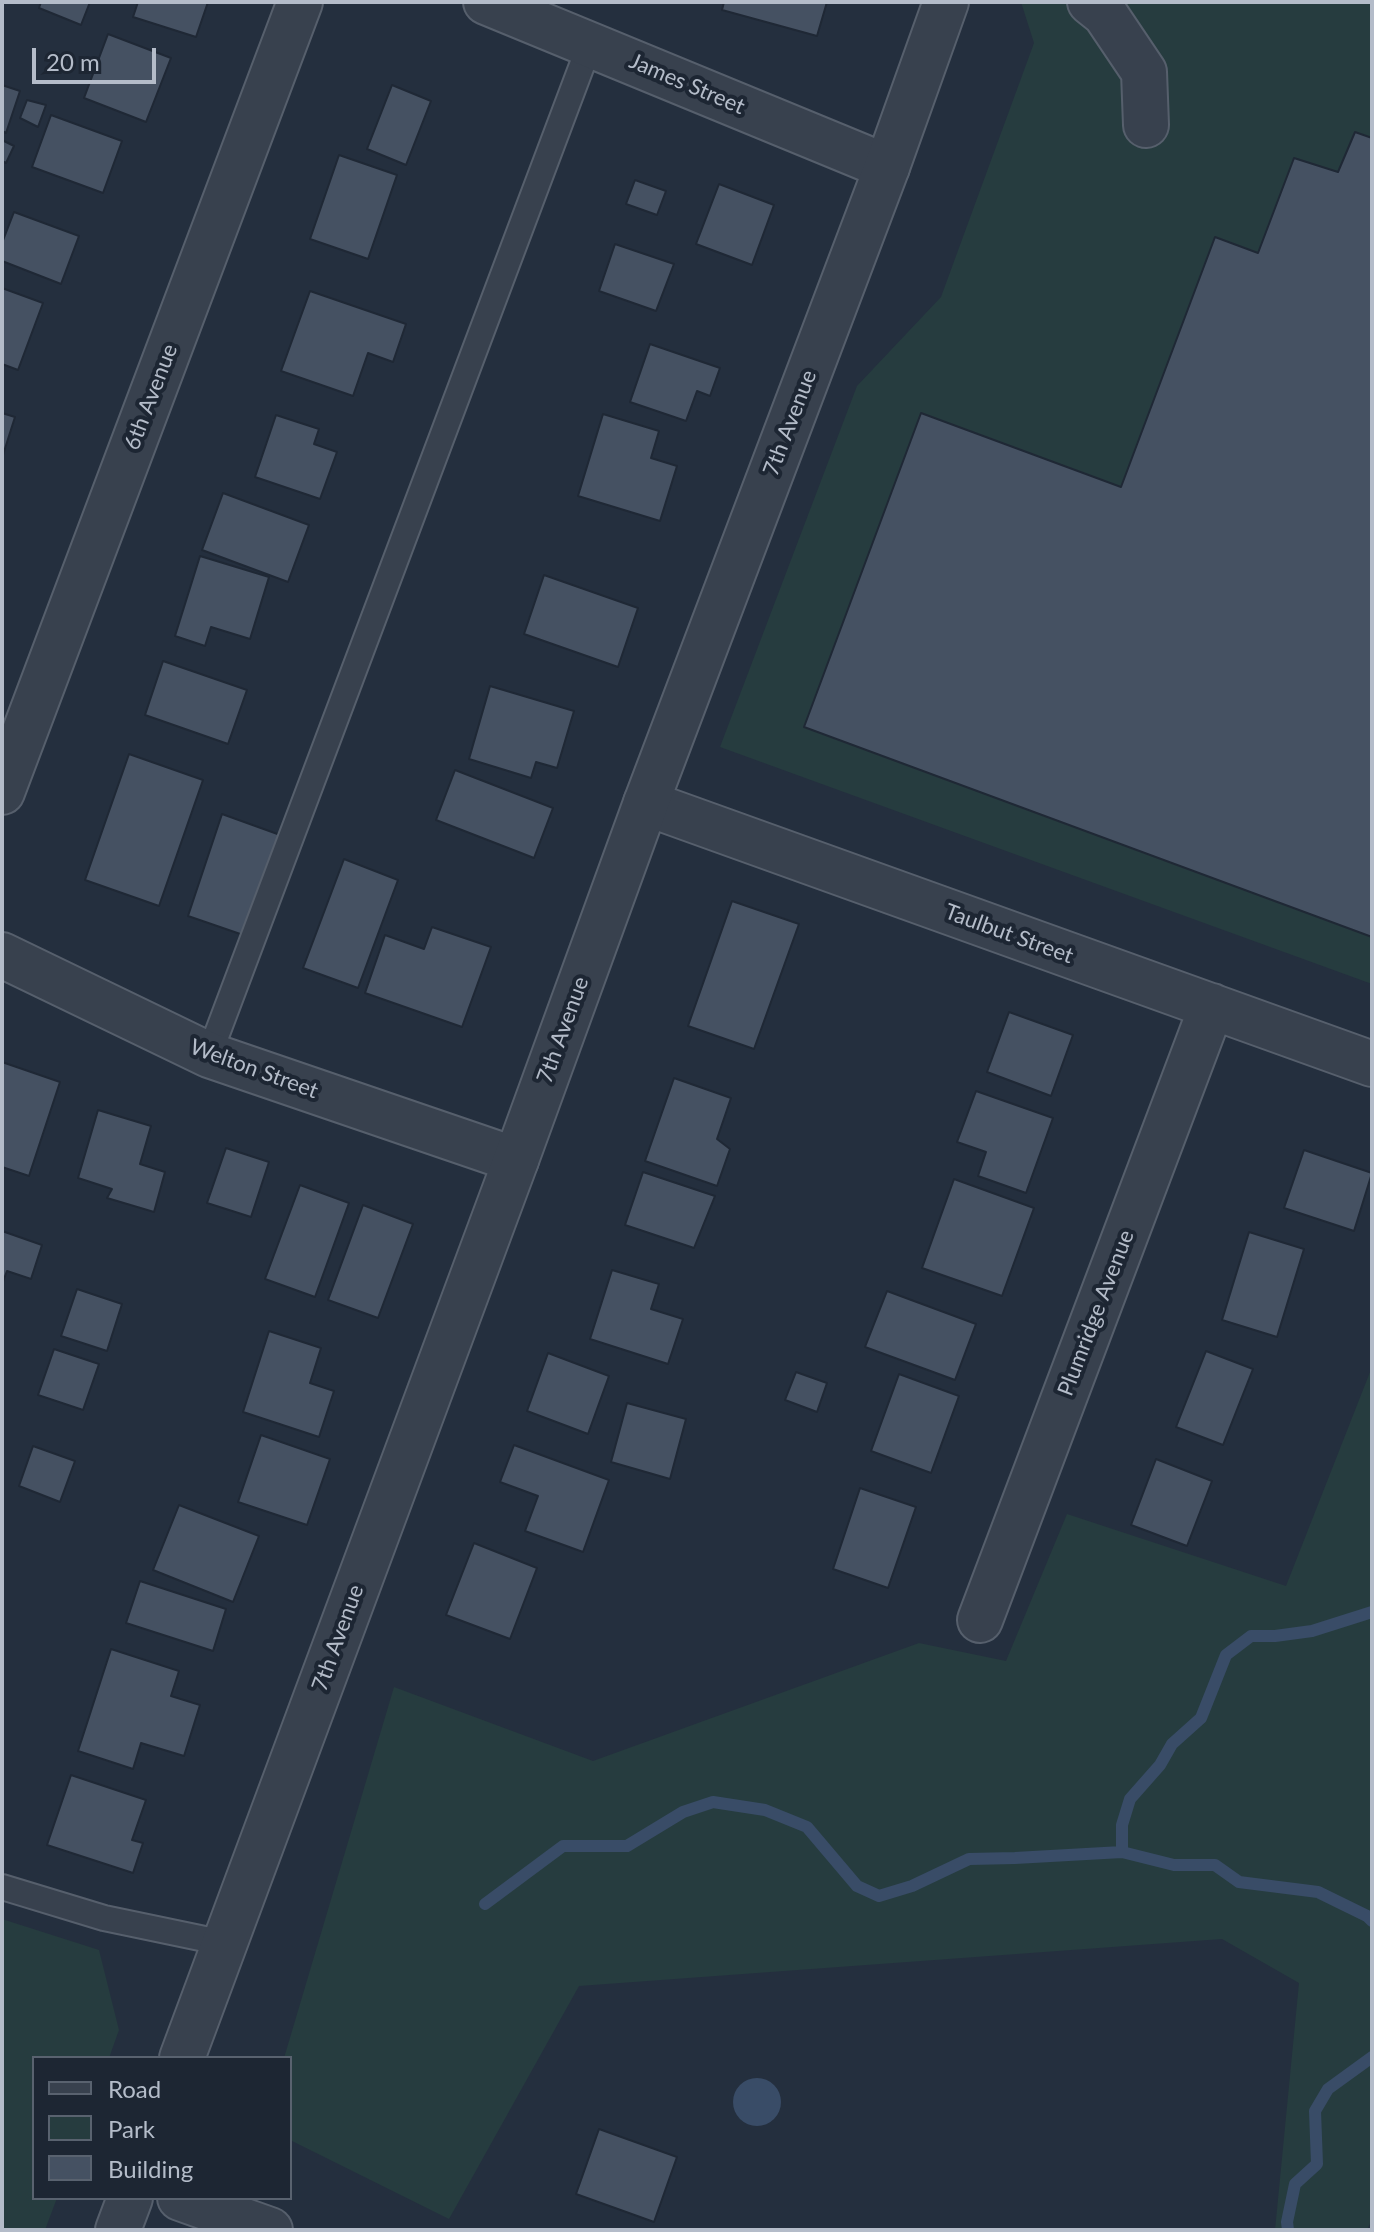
<!DOCTYPE html>
<html>
<head>
<meta charset="utf-8">
<style>
  body { margin:0 }
  #map { position:relative; width:1374px; height:2232px; overflow:hidden; background:#242f3e; font-family:Lato,sans-serif }
  canvas { display:block }
  .frame { position:absolute; inset:0; border:4px solid #b4bcc9; pointer-events:none }
  .legend { position:absolute; left:32px; top:2056px; width:260px; height:144px; box-sizing:border-box; background:#1d2633; border:2px solid #59626f; margin:0; padding:10px 14px; list-style:none; font-size:24px; color:#b4bcc9 }
  .legend li { display:flex; align-items:center; gap:16px; height:40px }
  .legend b { width:40px; border:2px solid #59626f }
  .scale { position:absolute; left:32px; top:48px; width:124px; height:36px; box-sizing:border-box; border:4px solid #b4bcc9; border-top:0; padding-left:10px; font-size:24px; line-height:28px; white-space:nowrap; color:#b4bcc9; -webkit-text-stroke:6px #1d2633; paint-order:stroke }
</style>
</head>
<body>
<div id="map">
<canvas width="1374" height="2232"></canvas>
<div class="frame"></div>
<ul class="legend">
<li><b style="height:10px;background:#38414e"></b>Road</li>
<li><b style="height:22px;background:#263c3f"></b>Park</li>
<li><b style="height:22px;background:#455162"></b>Building</li>
</ul>
<div class="scale">20 m</div>
</div>
<script>
const context = document.querySelector('canvas').getContext('2d');
context.lineJoin = 'round';
function fillPath(path, color) { context.fillStyle = color; context.fill(path, 'evenodd'); }
const toPath = rows => new Path2D(rows.map(r => 'M' + r).join(''));
function stroke(path, color, width, dash) { context.strokeStyle = color; context.lineWidth = width; context.lineCap = dash ? 'butt' : 'round'; context.setLineDash(dash || []); context.stroke(path); }
function label(font, color, halo, rows, align = 'center') {
  context.font = font + ' Lato,sans-serif'; context.lineWidth = 8; context.setLineDash([]); context.textBaseline = 'middle'; context.strokeStyle = halo; context.fillStyle = color; for (const [text, x, y, turn = 0] of rows) {
    context.save(); context.translate(x, y); context.rotate((+turn || 0) * Math.PI / 180); context.textAlign = isNaN(turn) ? turn : align; if (halo) context.strokeText(text, 0, 0); context.fillText(text, 0, 0); context.restore();
  }
}
const green = toPath([
  [1021,2,1372,2,1372,984,720,747,857,386,941,297,1034,43],
  [1372,1367,1372,2219,1367,2230,1275,2230,1299,1983,1222,1939,579,1986,449,2219,290,2140,290,2058,284,2058,394,1687,593,1761,919,1643,1006,1661,1067,1514,1286,1586],
  [2,1919,99,1950,119,2030,109,2058,34,2058,34,2198,57,2198,45,2230,2,2230]
]);
const water = toPath([
  '733 2102a24 24 0 1 1 48 0a24 24 0 1 1-48 0Z'
]);
const stream = toPath([
  [1122,1852,1174,1865,1215,1865,1239,1882,1318,1892,1367,1916,1372,1921],
  [485,1904,563,1846,627,1846,683,1812,713,1802,765,1810,807,1827,857,1886,879,1896,912,1886,969,1859,1015,1858,1122,1852,1122,1825,1130,1799,1160,1765,1172,1744,1201,1718,1226,1655,1251,1636,1275,1636,1312,1631,1372,1612],
  [1288,2230,1287,2222,1295,2184,1317,2164,1315,2111,1328,2089,1372,2057]
]);
const building = toPath([
  [41,2,90,2,81,25,39,8,41,2],
  [138,2,208,2,196,37,133,17,138,2],
  [724,2,827,2,817,36,722,10,724,2],
  [108,34,171,58,146,122,84,98,108,34],
  [2,85,20,91,6,133,2,131,2,85],
  [392,85,431,101,406,165,367,149,392,85],
  [27,100,46,105,38,127,20,118,27,100],
  [51,115,122,141,103,193,32,167,51,115],
  [1355,132,1372,138,1372,937,804,727,921,413,1121,487,1215,237,1258,253,1294,158,1338,172,1355,132],
  [2,140,14,146,6,163,2,161,2,140],
  [339,155,397,175,368,259,310,239,339,155],
  [635,180,666,191,657,215,626,204,635,180],
  [719,184,774,205,752,265,696,244,719,184],
  [14,212,79,236,61,284,2,261,2,243,14,212],
  [615,244,674,264,656,311,599,291,615,244],
  [2,288,43,303,18,370,2,364,2,288],
  [310,291,406,324,393,362,368,353,353,396,281,371,310,291],
  [650,344,720,368,710,396,697,391,686,421,630,402,650,344],
  [2,413,15,417,2,458,2,413],
  [603,414,659,431,651,458,677,466,660,521,578,496,603,414],
  [276,415,319,429,314,444,337,452,320,499,255,477,276,415],
  [223,493,309,525,288,582,202,550,223,493],
  [200,556,269,577,250,639,211,627,205,646,175,636,200,556],
  [544,575,638,608,618,667,524,634,544,575],
  [163,661,247,690,228,744,145,715,163,661],
  [490,686,574,711,557,768,536,762,531,778,469,759,490,686],
  [129,754,203,780,159,906,85,880,129,754],
  [455,770,553,808,534,858,436,820,455,770],
  [222,814,283,836,249,937,188,916,222,814],
  [344,859,398,880,358,988,303,968,344,859],
  [732,901,799,924,754,1049,688,1026,732,901],
  [432,927,491,947,462,1027,365,993,385,935,424,949,432,927],
  [1009,1012,1073,1035,1051,1096,987,1072,1009,1012],
  [2,1062,60,1082,29,1176,2,1167,2,1062],
  [674,1078,731,1098,717,1139,730,1149,717,1186,645,1161,674,1078],
  [976,1091,1053,1118,1026,1193,978,1176,986,1152,957,1142,976,1091],
  [98,1110,151,1126,140,1164,165,1172,154,1212,107,1198,112,1189,78,1178,98,1110],
  [226,1148,269,1162,251,1217,207,1203,226,1148],
  [1304,1150,1372,1173,1354,1231,1284,1208,1304,1150],
  [643,1172,715,1196,694,1248,625,1225,643,1172],
  [954,1179,1034,1208,1002,1296,922,1268,954,1179],
  [300,1185,349,1203,315,1297,265,1279,300,1185],
  [363,1205,413,1224,378,1318,328,1300,363,1205],
  [2,1231,42,1245,31,1279,7,1271,2,1284,2,1231],
  [1249,1232,1304,1249,1277,1337,1222,1320,1249,1232],
  [612,1270,659,1284,651,1309,683,1319,668,1364,590,1339,612,1270],
  [77,1289,122,1304,107,1351,61,1336,77,1289],
  [887,1291,976,1324,955,1380,865,1347,887,1291],
  [269,1331,321,1348,310,1383,334,1391,319,1437,243,1412,269,1331],
  [54,1349,99,1364,83,1410,38,1395,54,1349],
  [1206,1351,1253,1369,1223,1445,1176,1427,1206,1351],
  [548,1353,609,1376,588,1434,527,1411,548,1353],
  [796,1372,827,1383,817,1412,785,1400,796,1372],
  [899,1374,959,1396,931,1473,871,1451,899,1374],
  [627,1403,686,1419,670,1479,611,1462,627,1403],
  [261,1435,330,1459,307,1525,238,1502,261,1435],
  [514,1445,609,1480,583,1552,525,1531,538,1496,500,1482,514,1445],
  [33,1446,75,1461,60,1502,19,1486,33,1446],
  [1156,1459,1212,1481,1187,1546,1131,1525,1156,1459],
  [860,1488,916,1507,888,1588,833,1569,860,1488],
  [179,1505,259,1536,233,1602,153,1570,179,1505],
  [474,1543,537,1568,510,1639,446,1615,474,1543],
  [140,1581,226,1609,213,1651,126,1623,140,1581],
  [111,1649,179,1671,171,1696,200,1705,184,1756,141,1743,133,1769,78,1751,111,1649],
  [71,1775,146,1800,132,1840,143,1843,133,1873,47,1845,71,1775],
  [599,2129,677,2157,654,2222,576,2194,599,2129]
]);
const service = toPath([
  [209,1055,590,44],
  [2,1887,104,1918,224,1943]
]);
const minor = toPath([
  [486,2,887,167],
  [1090,2,1105,14,1144,72,1146,125],
  [2,792,300,2],
  [646,803,1372,1064],
  [2,955,209,1055,516,1160],
  [980,1620,1212,1006],
  [180,2198,270,2230]
]);
const tertiary = toPath([
  [182,2058,516,1160,646,803,887,167,946,2],
  [118,2230,130,2198]
]);
const streetNames = [
  ["James Street",687,84,23],
  ["6th Avenue",151,397,-69],
  ["7th Avenue",790,423,-69],
  ["Taulbut Street",1009,934,20],
  ["7th Avenue",563,1030,-70],
  ["Welton Street",254,1069,20],
  ["Plumridge Avenue",1096,1313,-69],
  ["7th Avenue",338,1638,-70]
];
fillPath(green, '#263c3f');
fillPath(water, '#394c67');
stroke(stream, '#394c67', 12);
fillPath(building, '#455162');
stroke(building, '#1f2835', 2);
stroke(service, '#565f6c', 28);
stroke(minor, '#565f6c', 48);
stroke(tertiary, '#565f6c', 48);
stroke(service, '#38414e', 24);
stroke(minor, '#38414e', 44);
stroke(tertiary, '#38414e', 44);
label('22px', '#b4bcc9', '#1d2633', streetNames);
</script>
</body>
</html>
